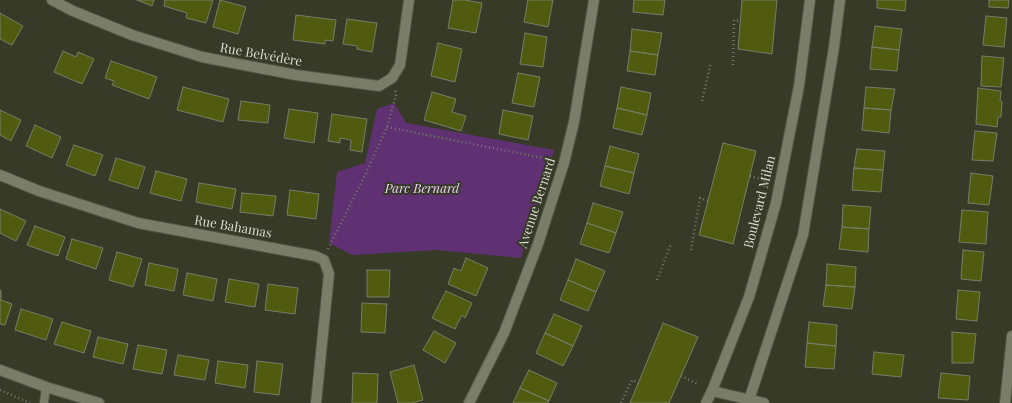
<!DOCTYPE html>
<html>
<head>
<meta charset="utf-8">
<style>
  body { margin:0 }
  canvas { display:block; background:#363a27 }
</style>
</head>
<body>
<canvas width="1012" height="403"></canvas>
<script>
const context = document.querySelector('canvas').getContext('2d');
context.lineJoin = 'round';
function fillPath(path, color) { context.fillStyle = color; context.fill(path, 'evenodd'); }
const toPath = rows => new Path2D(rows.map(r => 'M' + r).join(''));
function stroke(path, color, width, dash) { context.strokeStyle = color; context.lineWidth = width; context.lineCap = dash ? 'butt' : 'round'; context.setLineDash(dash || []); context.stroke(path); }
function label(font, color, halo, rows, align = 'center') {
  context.font = font + ' "Playfair Display",serif'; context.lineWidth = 4; context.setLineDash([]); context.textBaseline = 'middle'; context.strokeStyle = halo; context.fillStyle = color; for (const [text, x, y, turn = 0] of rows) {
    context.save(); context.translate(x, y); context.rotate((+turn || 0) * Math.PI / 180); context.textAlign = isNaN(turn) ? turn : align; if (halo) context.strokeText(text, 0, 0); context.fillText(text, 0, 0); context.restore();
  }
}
const green = toPath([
  [394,103,406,123,554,150,521,258,436,250,352,255,329,243,337,172,365,163,377,109]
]);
const building = toPath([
  [137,0,154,0,152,6,137,0],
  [165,0,213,0,206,23,186,18,187,13,164,6,165,0],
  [220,0,246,7,238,34,213,27,220,0],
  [453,0,465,0,482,3,476,33,448,28,453,0],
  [528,0,553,0,548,27,524,22,528,0],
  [634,0,665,0,663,15,633,12,634,0],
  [742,0,777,0,772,54,738,49,742,0],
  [877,0,906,0,905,11,877,8,877,0],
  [989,0,1009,0,1008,8,989,7,989,0],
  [0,13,23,26,12,45,0,39,0,13],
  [296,15,336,20,333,41,325,40,325,44,293,40,296,15],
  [986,16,1007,18,1004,47,983,45,986,16],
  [347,19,377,23,372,52,357,49,357,46,343,44,347,19],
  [875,26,902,29,899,50,872,47,875,26],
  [632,29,662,33,658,55,630,51,632,29],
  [525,33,547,37,543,67,520,64,525,33],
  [438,43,462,49,455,82,431,76,438,43],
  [872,47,899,50,897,71,870,69,872,47],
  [63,51,76,57,78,52,94,59,82,84,54,72,63,51],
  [630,51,658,55,655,75,627,71,630,51],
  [982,56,1004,58,1001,87,981,86,982,56],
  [111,61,157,77,149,99,112,85,114,81,105,78,111,61],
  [518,73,540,77,534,107,512,103,518,73],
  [183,87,229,99,223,122,177,110,183,87],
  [621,87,651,93,647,115,617,108,621,87],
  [866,87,895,89,891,110,864,108,866,87],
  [978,88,1001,91,1000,101,1002,102,1001,117,998,117,997,127,976,124,978,88],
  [432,92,456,99,452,112,466,116,461,131,424,120,432,92],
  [241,101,270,105,268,123,238,120,241,101],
  [617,108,647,115,642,135,613,128,617,108],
  [864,108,891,110,889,133,862,130,864,108],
  [289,109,318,113,314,143,284,138,289,109],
  [0,110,21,120,11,141,0,135,0,110],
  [503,110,533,116,528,140,499,134,503,110],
  [332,114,367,119,362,152,350,150,351,140,340,138,340,143,328,141,332,114],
  [35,125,61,137,52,158,26,146,35,125],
  [975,131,997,133,993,161,972,160,975,131],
  [723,143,756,151,733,244,699,235,723,143],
  [74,145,103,155,95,176,66,165,74,145],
  [610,146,639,154,634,173,605,166,610,146],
  [857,149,885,151,883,170,854,168,857,149],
  [116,158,145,167,138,189,109,180,116,158],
  [605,166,634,173,629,194,600,186,605,166],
  [854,168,883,170,881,192,852,190,854,168],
  [156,171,187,179,181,201,150,193,156,171],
  [971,173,993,176,989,205,968,203,971,173],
  [199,183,236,189,232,209,196,202,199,183],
  [290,190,319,194,316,219,287,215,290,190],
  [242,193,276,196,273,216,240,212,242,193],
  [593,203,623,212,616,233,587,223,593,203],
  [843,205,871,207,869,229,842,227,843,205],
  [0,209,26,221,16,241,0,233,0,209],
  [962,210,988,212,986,244,959,242,962,210],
  [587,223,616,233,609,253,580,244,587,223],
  [35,226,65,237,58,256,27,245,35,226],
  [842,227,869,229,868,252,839,249,842,227],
  [72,239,103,248,96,269,66,259,72,239],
  [963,250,984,252,981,281,961,279,963,250],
  [117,252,142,259,133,287,109,280,117,252],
  [466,258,488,268,476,296,448,284,454,268,461,271,466,258],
  [576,259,605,271,596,292,568,280,576,259],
  [149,263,178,269,174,291,145,285,149,263],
  [827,264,856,267,855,287,826,285,827,264],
  [367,270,390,270,389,297,367,297,367,270],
  [187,273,217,279,213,301,183,295,187,273],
  [229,279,259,284,255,307,225,302,229,279],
  [568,280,596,292,588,311,560,300,568,280],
  [268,284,298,288,295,314,265,310,268,284],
  [826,285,855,287,852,309,823,306,826,285],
  [0,290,1,291,1,300,12,304,5,325,0,324,0,290],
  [958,290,980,292,977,321,956,319,958,290],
  [446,291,472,303,465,318,462,315,455,329,432,318,446,291],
  [362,303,387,304,385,333,361,332,362,303],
  [21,309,53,319,46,340,15,330,21,309],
  [554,314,582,326,573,346,545,333,554,314],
  [62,322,91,331,84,353,54,344,62,322],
  [809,322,837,325,836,346,807,343,809,322],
  [663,323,698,337,669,403,630,403,663,323],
  [434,331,456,343,445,363,423,350,434,331],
  [952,332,976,334,973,363,952,363,952,332],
  [545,333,573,346,563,366,536,353,545,333],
  [98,337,128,344,123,364,93,357,98,337],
  [807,343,836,346,834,369,805,367,807,343],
  [138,345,167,350,162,374,133,369,138,345],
  [874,352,904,355,901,377,872,374,874,352],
  [178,355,209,360,205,380,174,375,178,355],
  [218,361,248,365,245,388,215,383,218,361],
  [257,361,283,364,279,395,254,392,257,361],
  [414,365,423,400,412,403,398,403,390,372,414,365],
  [529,370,557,383,549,401,520,388,529,370],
  [353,373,378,374,377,403,352,403,353,373],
  [941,373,970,376,968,400,938,398,941,373],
  [520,388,549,401,548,403,513,403,520,388]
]);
const path = toPath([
  [733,65,734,20,740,21],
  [702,101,711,62],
  [387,127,553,160],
  [750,176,765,180],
  [328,249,367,171,387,127,396,95,395,90],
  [691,250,700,198,708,201],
  [657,280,671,244],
  [681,376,698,384],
  [0,390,30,403],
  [621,403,632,380,639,383]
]);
const lane = toPath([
  [44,403,46,387]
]);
const street = toPath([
  [52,0,73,11,132,35,202,57,296,75,379,86,392,78,400,65,409,0],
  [0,175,39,191,138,223,315,256,324,260,329,274,316,403],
  [0,370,46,387,99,403],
  [712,391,764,403],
  [469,403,504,333,538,244,564,163,574,122,594,0],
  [1005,403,1012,336]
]);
const secondary = toPath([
  [706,403,712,391,749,297,776,203,799,86,810,0],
  [748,403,803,235,834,47,840,0]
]);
const streetNames = [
  ["Rue Belvédère",261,55,10],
  ["Boulevard Milan",760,202,-76],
  ["Avenue Bernard",537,203,-72],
  ["Rue Bahamas",233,227,10]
];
const parkNames = [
  ["Parc Bernard",422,189]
];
fillPath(green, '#5f3172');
fillPath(building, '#515b0f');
stroke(building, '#777c67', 1);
stroke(lane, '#515545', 10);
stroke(street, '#515545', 12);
stroke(secondary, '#515545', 12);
stroke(path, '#777a6a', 2.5, [1, 3]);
stroke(lane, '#7a7e69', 8);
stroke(street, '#7a7e69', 10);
stroke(secondary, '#7a7e69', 10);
label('13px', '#d8dbcf', '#363a27', streetNames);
label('italic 13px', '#e9cff6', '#363a27', parkNames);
</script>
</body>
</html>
